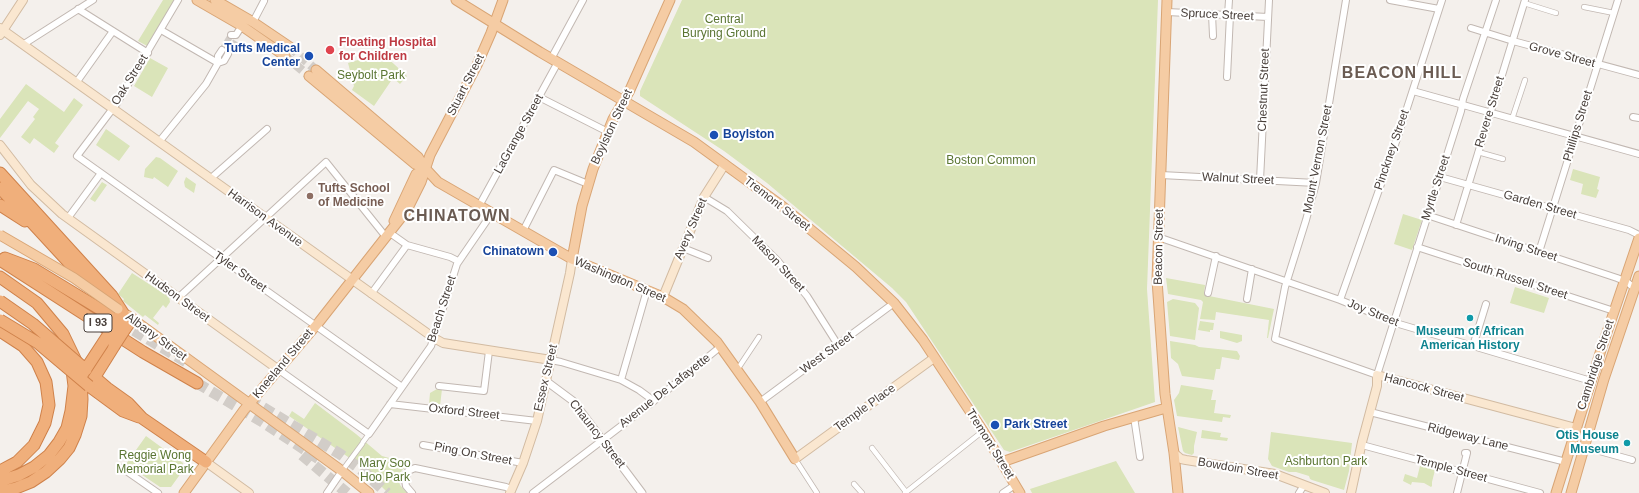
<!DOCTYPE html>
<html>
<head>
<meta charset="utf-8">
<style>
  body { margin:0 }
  canvas { display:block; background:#f4f0ec }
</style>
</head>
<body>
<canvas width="1639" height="493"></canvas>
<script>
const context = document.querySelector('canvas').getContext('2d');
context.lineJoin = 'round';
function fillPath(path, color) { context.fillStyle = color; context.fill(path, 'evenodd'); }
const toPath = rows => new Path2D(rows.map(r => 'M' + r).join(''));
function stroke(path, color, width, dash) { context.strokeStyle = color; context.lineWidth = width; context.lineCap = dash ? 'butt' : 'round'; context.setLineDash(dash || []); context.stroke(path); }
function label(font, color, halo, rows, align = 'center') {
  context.font = font + ' Arial,sans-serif'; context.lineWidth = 4; context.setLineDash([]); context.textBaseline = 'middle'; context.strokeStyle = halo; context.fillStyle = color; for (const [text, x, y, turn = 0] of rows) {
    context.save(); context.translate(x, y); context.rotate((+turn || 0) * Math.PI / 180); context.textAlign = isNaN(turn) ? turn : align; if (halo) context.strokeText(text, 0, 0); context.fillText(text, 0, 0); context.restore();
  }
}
const green = toPath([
  [163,0,175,0,149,47,138,41],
  [682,0,1158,0,1147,289,1155,402,1010,452,1004,450,906,302,892,288,767,183,724,151,640,96,640,91],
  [382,53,407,76,400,84,393,78,374,106,352,90,354,86,348,63],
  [150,58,168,68,152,97,134,86],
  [26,84,64,112,74,98,83,105,55,143,59,146,54,153,34,138,30,144,21,137,35,119,33,117,39,109,28,101,0,138,0,119],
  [106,129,130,146,119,161,96,145],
  [156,157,160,158,178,171,168,187,154,177,153,179,144,177,145,169],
  [1573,169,1600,177,1597,189,1599,190,1596,198,1581,194,1583,184,1570,180],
  [186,177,196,184,194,193,185,187,184,182],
  [102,182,107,185,95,202,90,199],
  [1403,214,1422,220,1412,250,1394,244],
  [132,273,169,297,170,302,166,308,163,305,153,318,159,323,158,325,145,315,143,317,123,301,124,299,118,294],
  [1166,278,1205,285,1204,295,1274,309,1268,338,1267,338,1269,320,1216,312,1215,320,1200,319,1203,302,1201,300,1168,294],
  [1515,287,1549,298,1544,313,1510,303],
  [1173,299,1195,303,1199,308,1195,340,1170,336,1167,302],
  [1200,321,1214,323,1213,330,1210,330,1210,332,1198,330],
  [1220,331,1242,335,1242,341,1237,343,1220,338],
  [1170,341,1195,345,1199,347,1237,351,1240,356,1239,360,1222,357,1220,369,1216,369,1214,380,1182,376,1178,364,1171,358],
  [1181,385,1213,390,1211,400,1216,400,1214,413,1231,415,1230,418,1223,417,1222,422,1177,416,1174,400,1179,393],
  [437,389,442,389,440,406,429,404,430,393],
  [315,403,356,434,382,456,411,464,402,470,398,478,400,485,407,493,388,493,361,466,289,416,292,411,304,419],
  [1178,427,1197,432,1194,446,1194,453,1192,455,1185,453,1183,451],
  [1202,430,1221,433,1220,437,1228,438,1227,441,1201,438],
  [1271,432,1352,443,1349,471,1344,490,1312,480,1310,479,1309,476,1296,472,1289,472,1272,466,1268,459],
  [146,436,183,463,184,469,171,487,160,487,126,464],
  [1116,461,1135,493,1032,493,1030,489],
  [1420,466,1435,470,1432,482,1432,486,1431,487,1424,483,1412,482,1411,485,1403,481,1405,474,1417,478]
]);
const minorTunnel = toPath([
  [222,50,231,35],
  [228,54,237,39]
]);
const primaryTunnel = toPath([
  [290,47,316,70],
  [285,56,309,76]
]);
const motorwayTunnel = toPath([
  [120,322,188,363],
  [197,383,261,421,319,459],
  [249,399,340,454,363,471,387,493],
  [302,455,347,493]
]);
const pedestrian = toPath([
  [1524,3,1556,13],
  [1584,7,1614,13],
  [1512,119,1525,80],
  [1478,152,1503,159],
  [737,370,759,337],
  [363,442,369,434],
  [872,448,906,492],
  [795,459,817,493],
  [342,471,362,444],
  [854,484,862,493],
  [905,493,983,431]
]);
const minor = toPath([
  [178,0,117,103,77,156,402,387],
  [1346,0,1316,183,1306,220,1285,287,1275,339,1377,375,1461,111,1463,99,1496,0],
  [1390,0,1439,9],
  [78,9,148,53],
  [1167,12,1268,17],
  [1212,14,1213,36],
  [1228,15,1229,0],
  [253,22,264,1],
  [1471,28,1513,41,1639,75],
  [161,30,218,63],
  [231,35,236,35,243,24],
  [24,44,93,0],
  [551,59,583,0],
  [218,63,224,61,228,54],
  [1227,77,1230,15],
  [76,83,113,31],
  [1413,91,1639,154],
  [539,97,608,132],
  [1633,117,1639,118],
  [159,142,206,84,218,63,218,56,222,50],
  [1161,175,1316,183],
  [1440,177,1629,230,1639,235],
  [210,179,267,129],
  [1260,180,1269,0],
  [704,197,727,211,777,260,807,296,838,345],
  [479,206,558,62],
  [1427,215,1617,278,1627,282,1635,289],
  [68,218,101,173],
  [1456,225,1525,0],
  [523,231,554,170,588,184],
  [390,233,407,245,450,257,458,261],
  [1158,237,1340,300,1399,324,1591,381],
  [1417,247,1614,311],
  [683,248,708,258],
  [1539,252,1618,0],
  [1208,293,1216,256],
  [371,294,407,245],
  [178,298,326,162,386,237],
  [1247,299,1252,269],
  [1340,300,1397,139,1442,0],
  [1473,346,1486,304],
  [551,360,561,362,621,380,639,390,654,401],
  [279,370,369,434,431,346,457,264,492,213],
  [621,380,647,290],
  [439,386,484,391,489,351],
  [760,402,894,303],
  [390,404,537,421],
  [1370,412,1566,462],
  [1134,417,1140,457],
  [423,445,523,463],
  [1362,445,1540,493],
  [1585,447,1632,460],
  [122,468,158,493],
  [327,493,342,471],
  [412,493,406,486,405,480,408,471,415,468,506,487,512,490],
  [533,493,654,401,720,347],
  [1003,493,1015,485],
  [1299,493,1304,485],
  [1457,493,1467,453,1465,453]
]);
const tertiary = toPath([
  [546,381,573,401,642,493]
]);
const secondary = toPath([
  [0,28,434,338,443,343,551,360],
  [0,35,23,0],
  [0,145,31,185,62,214,279,370],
  [663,297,704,197,725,164],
  [1174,453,1181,459,1186,460,1275,474,1325,493],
  [795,459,934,358],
  [206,462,249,493],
  [510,493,523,463,537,421,570,273,572,259],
  [1351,493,1362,442,1377,386,1377,375,1576,428]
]);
const primary = toPath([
  [197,0,242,26,285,56],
  [215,0,253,22,290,47],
  [456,0,540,52,694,142,782,206,856,267,894,303,923,340,983,431,1020,493],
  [1167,0,1157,280,1165,394,1174,453,1178,493],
  [316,70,418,157,425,168],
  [309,76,415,164,425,168,438,182,572,259,663,297,683,309,717,342,760,402,795,459],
  [394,221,416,174,425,168],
  [572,259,582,206,593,169,613,119,629,92,670,0],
  [127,315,342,471,369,493],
  [1002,462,1104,426,1166,408],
  [184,493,244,410,319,322,407,210,421,182,430,155,477,65,491,33,503,0],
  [1556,493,1601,350,1639,238],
  [1571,493,1604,379,1639,276]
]);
const motorway = toPath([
  [0,173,112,296,123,313,116,323],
  [0,188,96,292],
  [0,205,25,221],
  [5,258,34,269,113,317],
  [0,260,143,352,197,383],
  [0,277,37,303,63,334,77,363,81,381,82,399,81,416,75,435,69,448,60,459,46,472,31,482,16,488,0,492],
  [125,329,132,319],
  [0,331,23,346,37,362,46,382,49,405,45,423,34,445,17,462,0,471],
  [114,346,89,386,123,411,139,417],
  [86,370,107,388,128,403,142,418,206,462],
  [0,481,19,475,34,467,49,455,59,442,67,428,71,411,74,386,72,370]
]);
const primaryBridge = toPath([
  [0,235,74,278,118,309]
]);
const motorwayBridge = toPath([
  [0,301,33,324,86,370],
  [0,320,38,343,89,386],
  [114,346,125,329],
  [82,375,116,323]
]);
const markers = [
  [330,50,5,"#e0444e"],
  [309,56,5,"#1a4fb4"],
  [714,135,5,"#1a4fb4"],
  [310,196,4,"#8d6e63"],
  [553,252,5,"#1a4fb4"],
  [1470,318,4,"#0f9aa8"],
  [995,425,5,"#1a4fb4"],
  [1627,443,4,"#0f9aa8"]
];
const shields = [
  [98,323,28]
];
const shieldNames = [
  ["I 93",98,323]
];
const streetNames = [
  ["Spruce Street",1217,15,3],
  ["Grove Street",1562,55,15],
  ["Oak Street",130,80,-58],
  ["Stuart Street",466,85,-63],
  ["Chestnut Street",1264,90,-88],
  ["Revere Street",1490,112,-73],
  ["Phillips Street",1578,126,-73],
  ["Boylston Street",612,127,-65],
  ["LaGrange Street",519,134,-61],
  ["Pinckney Street",1392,150,-71],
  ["Mount Vernon Street",1318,159,-79],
  ["Walnut Street",1238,179,3],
  ["Myrtle Street",1436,188,-72],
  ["Tremont Street",777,204,38],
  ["Garden Street",1540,205,16],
  ["Harrison Avenue",265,218,36],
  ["Avery Street",691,229,-67],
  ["Beacon Street",1159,247,-89],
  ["Irving Street",1526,248,18],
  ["Mason Street",778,264,47],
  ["Tyler Street",240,272,35],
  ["South Russell Street",1515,279,18],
  ["Washington Street",620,280,23],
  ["Hudson Street",177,297,36],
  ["Beach Street",442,309,-72],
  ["Joy Street",1373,313,22],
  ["Albany Street",156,337,36],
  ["West Street",827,353,-36],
  ["Kneeland Street",283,364,-50],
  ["Cambridge Street",1596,365,-72],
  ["Essex Street",546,378,-77],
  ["Hancock Street",1424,388,15],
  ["Avenue De Lafayette",665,391,-38],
  ["Temple Place",865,408,-36],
  ["Oxford Street",464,412,6],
  ["Chauncy Street",597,434,52],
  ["Ridgeway Lane",1468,437,14],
  ["Tremont Street",990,444,58],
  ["Ping On Street",473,454,11],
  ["Bowdoin Street",1238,469,10],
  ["Temple Street",1451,469,15]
];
const parkNames = [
  ["Central",724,20],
  ["Burying Ground",724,34],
  ["Seybolt Park",371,76],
  ["Boston Common",991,161],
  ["Reggie Wong",155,456],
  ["Memorial Park",155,470],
  ["Ashburton Park",1326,462],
  ["Mary Soo",385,464],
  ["Hoo Park",385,478]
];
const healthNames = [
  ["Floating Hospital",339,43],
  ["for Children",339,57]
];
const transitNames = [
  ["Tufts Medical",300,49],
  ["Center",300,63],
  ["Boylston",723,135,"left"],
  ["Chinatown",544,252],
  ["Park Street",1004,425,"left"]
];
const educationNames = [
  ["Tufts School",318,189],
  ["of Medicine",318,203]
];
const cultureNames = [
  ["Museum of African",1470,332],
  ["American History",1470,346],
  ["Otis House",1619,436,"right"],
  ["Museum",1619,450,"right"]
];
const districtNames = [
  ["BEACON HILL",1402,74],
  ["CHINATOWN",457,217]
];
fillPath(green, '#dae4b9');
stroke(minorTunnel, '#d2cdc8', 6, [6, 3]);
stroke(primaryTunnel, '#d2cdc8', 9, [9, 4.5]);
stroke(motorwayTunnel, '#d2cdc8', 11, [11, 5.5]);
stroke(pedestrian, '#c2b8b2', 6);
stroke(minor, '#c2b8b2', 8);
stroke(tertiary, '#c2b8b2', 9);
stroke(secondary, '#d2bba2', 10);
stroke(primary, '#d9a575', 11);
stroke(motorway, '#cf824b', 13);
stroke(pedestrian, '#fff', 4.5);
stroke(minor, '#fff', 6);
stroke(tertiary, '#fff', 7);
stroke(secondary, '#fae7d0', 8);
stroke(primary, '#f5cca4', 9);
stroke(motorway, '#f0af7b', 11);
stroke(primaryBridge, '#d9a575', 11, []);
stroke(motorwayBridge, '#cf824b', 13, []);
stroke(primaryBridge, '#f5cca4', 9);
stroke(motorwayBridge, '#f0af7b', 11);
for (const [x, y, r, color] of markers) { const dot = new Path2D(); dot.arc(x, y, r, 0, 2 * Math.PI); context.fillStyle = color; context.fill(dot); stroke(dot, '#fff', 1.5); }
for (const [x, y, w] of shields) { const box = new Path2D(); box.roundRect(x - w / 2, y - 9, w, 18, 3); context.fillStyle = '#fff'; context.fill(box); stroke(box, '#483f3a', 1); }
label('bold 11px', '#483f3a', null, shieldNames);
label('12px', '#483f3a', '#fff', streetNames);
label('12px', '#5a7532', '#fff', parkNames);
label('bold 12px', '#be3a42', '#fff', healthNames, 'left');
label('bold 12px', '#164399', '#fff', transitNames, 'right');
label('bold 12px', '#785e54', '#fff', educationNames, 'left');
label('bold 12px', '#0d838f', '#fff', cultureNames);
context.letterSpacing = '1px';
label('bold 16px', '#6a5b52', '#fff', districtNames);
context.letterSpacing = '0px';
</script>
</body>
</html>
